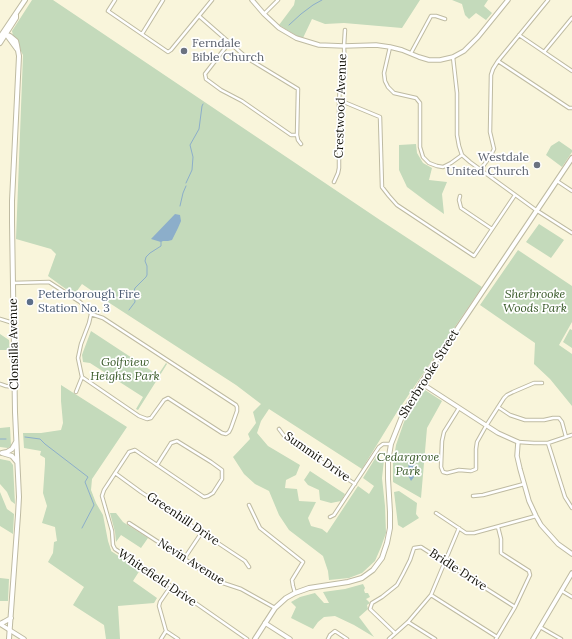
<!DOCTYPE html>
<html>
<head>
<meta charset="utf-8">
<style>
  body { margin:0 }
  canvas { display:block; background:#f9f5db }
</style>
</head>
<body>
<canvas width="572" height="639"></canvas>
<script>
const context = document.querySelector('canvas').getContext('2d');
context.lineJoin = 'round';
function fillPath(path, color) { context.fillStyle = color; context.fill(path, 'evenodd'); }
const toPath = rows => new Path2D(rows.map(r => 'M' + r).join(''));
function stroke(path, color, width, dash) { context.strokeStyle = color; context.lineWidth = width; context.lineCap = dash ? 'butt' : 'round'; context.setLineDash(dash || []); context.stroke(path); }
function label(font, color, halo, rows, align = 'center') {
  context.font = font + ' Lora,serif'; context.lineWidth = 3.5; context.setLineDash([]); context.textBaseline = 'middle'; context.strokeStyle = halo; context.fillStyle = color; for (const [text, x, y, turn = 0] of rows) {
    context.save(); context.translate(x, y); context.rotate((+turn || 0) * Math.PI / 180); context.textAlign = isNaN(turn) ? turn : align; if (halo) context.strokeText(text, 0, 0); context.fillText(text, 0, 0); context.restore();
  }
}
const green = toPath([
  [32,0,53,0,380,220,482,287,397,412,362,469,269,409,261,421,257,433,268,446,300,465,296,475,286,480,285,488,297,489,299,501,316,502,308,518,311,526,322,529,327,533,358,486,369,494,374,486,363,478,376,457,384,460,382,478,385,506,386,533,381,547,375,561,362,573,349,578,329,580,328,571,323,556,289,530,279,515,269,491,255,484,244,474,233,457,250,439,248,434,256,423,253,412,261,404,236,385,111,304,82,284,74,295,48,276,56,254,51,249,16,239,23,55,13,36,12,31],
  [295,0,420,0,402,28,344,23,325,24,312,19,303,38,297,36,279,25,294,5],
  [452,0,488,0,484,6,492,13,486,20,476,13,469,19,465,15,462,4],
  [559,141,572,150,572,152,562,167,546,155,551,146],
  [416,144,417,153,423,163,432,168,429,180,447,182,442,194,444,214,427,202,407,187,399,170,399,145],
  [539,224,564,240,551,258,526,242],
  [518,250,572,286,572,322,559,345,572,354,572,406,550,379,534,364,535,343,480,305],
  [570,329,572,330,572,348,563,342],
  [91,331,158,375,166,363,167,364,138,410,136,409,143,397,90,363,83,362,82,355,83,352],
  [0,334,9,340,10,350,0,350],
  [61,385,127,427,92,479,91,490,96,503,103,515,108,541,111,550,111,551,140,570,133,581,157,598,154,603,118,606,120,639,106,639,104,625,73,605,84,587,48,562,53,553,54,542,57,541,55,527,42,523,47,506,43,493,45,464,45,458,40,455,41,451,24,448,23,433,41,433,61,430,63,423,61,401],
  [421,390,422,392,423,390,425,390,442,401,427,428,421,498,393,482,393,463,396,445,404,422,411,407],
  [10,427,11,446,8,448,0,447,0,428],
  [0,459,10,461,13,465,15,504,11,501,7,492,0,484],
  [310,471,345,494,341,501,331,503,320,500,319,490,308,485,304,480],
  [399,491,417,503,416,514,419,518,403,528,398,525,394,492],
  [0,492,7,509,14,514,13,534,0,526],
  [110,513,116,513,123,522,148,538,141,548,121,535,116,542,115,532],
  [0,578,9,579,8,601,0,601],
  [363,584,365,588,364,590,365,593,368,593,370,597,366,599,370,603,367,605,368,609,359,617,374,637,354,625,335,616,324,617,318,622,313,629,291,618,296,607,291,602,300,597,315,593,324,603,329,603,323,592,345,589]
]);
const water = toPath([
  [175,214,180,215,181,221,178,228,172,240,168,241,163,241,161,242,151,239],
  [409,457,413,459,412,465,414,465,415,468,412,470,414,477,411,481,408,475]
]);
const stream = toPath([
  [289,25,301,14,313,5,322,0],
  [186,183,192,170,193,157,190,145,199,129,202,106,203,104],
  [180,206,183,193,186,186],
  [129,310,135,302,134,291,135,288,146,277,147,275,147,266,145,261,146,257,150,253,161,246,161,242],
  [25,437,40,439,45,444,88,477,85,482,94,505,82,528],
  [0,439,6,439]
]);
const minor = toPath([
  [115,0,108,11,168,52,171,50,212,0],
  [264,14,278,0],
  [199,16,247,58,298,89,297,135,298,140,301,144],
  [142,34,163,0],
  [519,35,572,71],
  [229,43,205,74,206,79,221,90,242,101,291,135,297,135],
  [390,47,384,73,385,81,388,87,394,93,416,98,420,103,420,147,423,157,429,163,437,166,443,167,451,163,462,155],
  [544,52,572,18],
  [411,53,431,16,436,16,445,19],
  [453,57,457,93,457,135,459,146,462,155,470,162,536,210,572,233],
  [498,61,569,108,572,108],
  [339,100,380,117,382,187,389,196,397,205,474,256,515,195],
  [481,169,491,155,494,149,490,132,491,75,493,69,498,61,548,0],
  [557,181,572,191],
  [334,182,338,173,339,168,339,100,340,88,345,74,344,46,345,30],
  [460,196,459,200,461,208,492,229],
  [13,283,49,282,80,302,86,308,91,314,89,323,81,344,78,358,82,377,76,392],
  [0,319,13,323],
  [82,377,139,416,147,419,151,418,164,400,168,398,222,433,226,434,229,432,231,428,237,411,237,407,236,405,103,318,91,314],
  [0,384,6,386,15,387],
  [498,407,510,415,525,420,544,420,553,418,559,418,562,422,566,437],
  [459,408,444,432,442,441,441,467,443,472,447,473,459,470,471,471,476,469,476,449,477,442,486,426,504,398,507,395,513,392,534,383,542,383],
  [279,429,285,437,355,484],
  [518,442,534,443,548,443,572,435],
  [548,443,565,497,572,508],
  [157,465,171,443,177,441,211,462,222,470,222,479,213,493,208,496,204,497,135,450,129,452,104,490,102,496,112,531,113,545,115,549,171,586,247,639],
  [115,473,141,492,245,561,249,567],
  [473,496,483,495,524,484],
  [249,505,260,528,303,562,292,580,293,586,295,593],
  [436,513,466,533,474,533,536,516],
  [330,517,334,515,379,447,383,444,391,444],
  [129,523,220,582,241,589,275,608],
  [184,559,202,532],
  [562,591,572,597],
  [431,595,497,637],
  [408,622,435,639],
  [540,627,561,639],
  [166,631,178,639],
  [395,633,370,609,372,603,382,597,397,585,403,574,410,560,414,548,421,547,515,607],
  [161,639,166,631,159,606,160,602,171,586],
  [328,639,330,635,335,631,347,639],
  [389,639,408,622,431,595,459,528],
  [496,639,515,607,530,575,529,571,504,555,501,553,501,539,498,527]
]);
const tertiary = toPath([
  [252,0,264,14,279,28,296,38,319,45,344,46,376,45,390,47,402,50,419,57,429,60,440,60,453,57,464,51,478,37,508,0],
  [421,383,498,433,518,442,517,456,520,469,529,501,536,516,541,525,558,544,572,554],
  [265,623,290,639],
  [0,624,24,639],
  [533,639,572,573]
]);
const secondary = toPath([
  [3,33,10,36,16,41,17,45,19,56,12,201,12,222,15,412,19,497,18,515,9,639],
  [6,34,17,49],
  [0,37,25,0],
  [0,43,16,18,16,15],
  [2,453,7,452,12,449,16,442],
  [2,453,12,456,17,462],
  [0,624,4,622,11,618],
  [255,639,275,608,286,598,295,593,309,588,348,582,362,578,373,570,382,558,387,543,390,528,390,512,388,479,388,462,391,444,403,414,421,383,572,158]
]);
const markers = [
  [184,51,4,"#6b7280"],
  [537,165,4,"#6b7280"],
  [30,302,4,"#5c6f8a"]
];
const worshipNames = [
  ["Ferndale",192,44],
  ["Bible Church",192,58],
  ["Westdale",529,158,"right"],
  ["United Church",529,172,"right"]
];
const streetNames = [
  ["Crestwood Avenue",341,106,-88],
  ["Clonsilla Avenue",14,344,-91],
  ["Sherbrooke Street",429,374,-58],
  ["Summit Drive",317,457,35],
  ["Greenhill Drive",183,519,34],
  ["Nevin Avenue",191,562,32],
  ["Bridle Drive",458,570,33],
  ["Whitefield Drive",157,578,34]
];
const serviceNames = [
  ["Peterborough Fire",38,295],
  ["Station No. 3",38,309]
];
const parkNames = [
  ["Sherbrooke",535,295],
  ["Woods Park",535,309],
  ["Golfview",125,363],
  ["Heights Park",125,377],
  ["Cedargrove",408,458],
  ["Park",408,472]
];
fillPath(green, '#c4dabb');
fillPath(water, '#8caeca');
stroke(stream, '#8caeca', 1);
stroke(minor, '#bfbba2', 4.5);
stroke(tertiary, '#bfbba2', 5.5);
stroke(secondary, '#bfbba2', 6);
stroke(minor, '#fff', 2.5);
stroke(tertiary, '#fff', 3.5);
stroke(secondary, '#fff', 4);
for (const [x, y, r, color] of markers) { const dot = new Path2D(); dot.arc(x, y, r, 0, 2 * Math.PI); context.fillStyle = color; context.fill(dot); stroke(dot, '#fff', 1.5); }
label('12px', '#5b616d', '#fff', worshipNames, 'left');
label('12px', '#100f06', '#fff', streetNames);
label('12px', '#4e5e75', '#fff', serviceNames, 'left');
label('italic 12px', '#385928', '#fff', parkNames);
</script>
</body>
</html>
